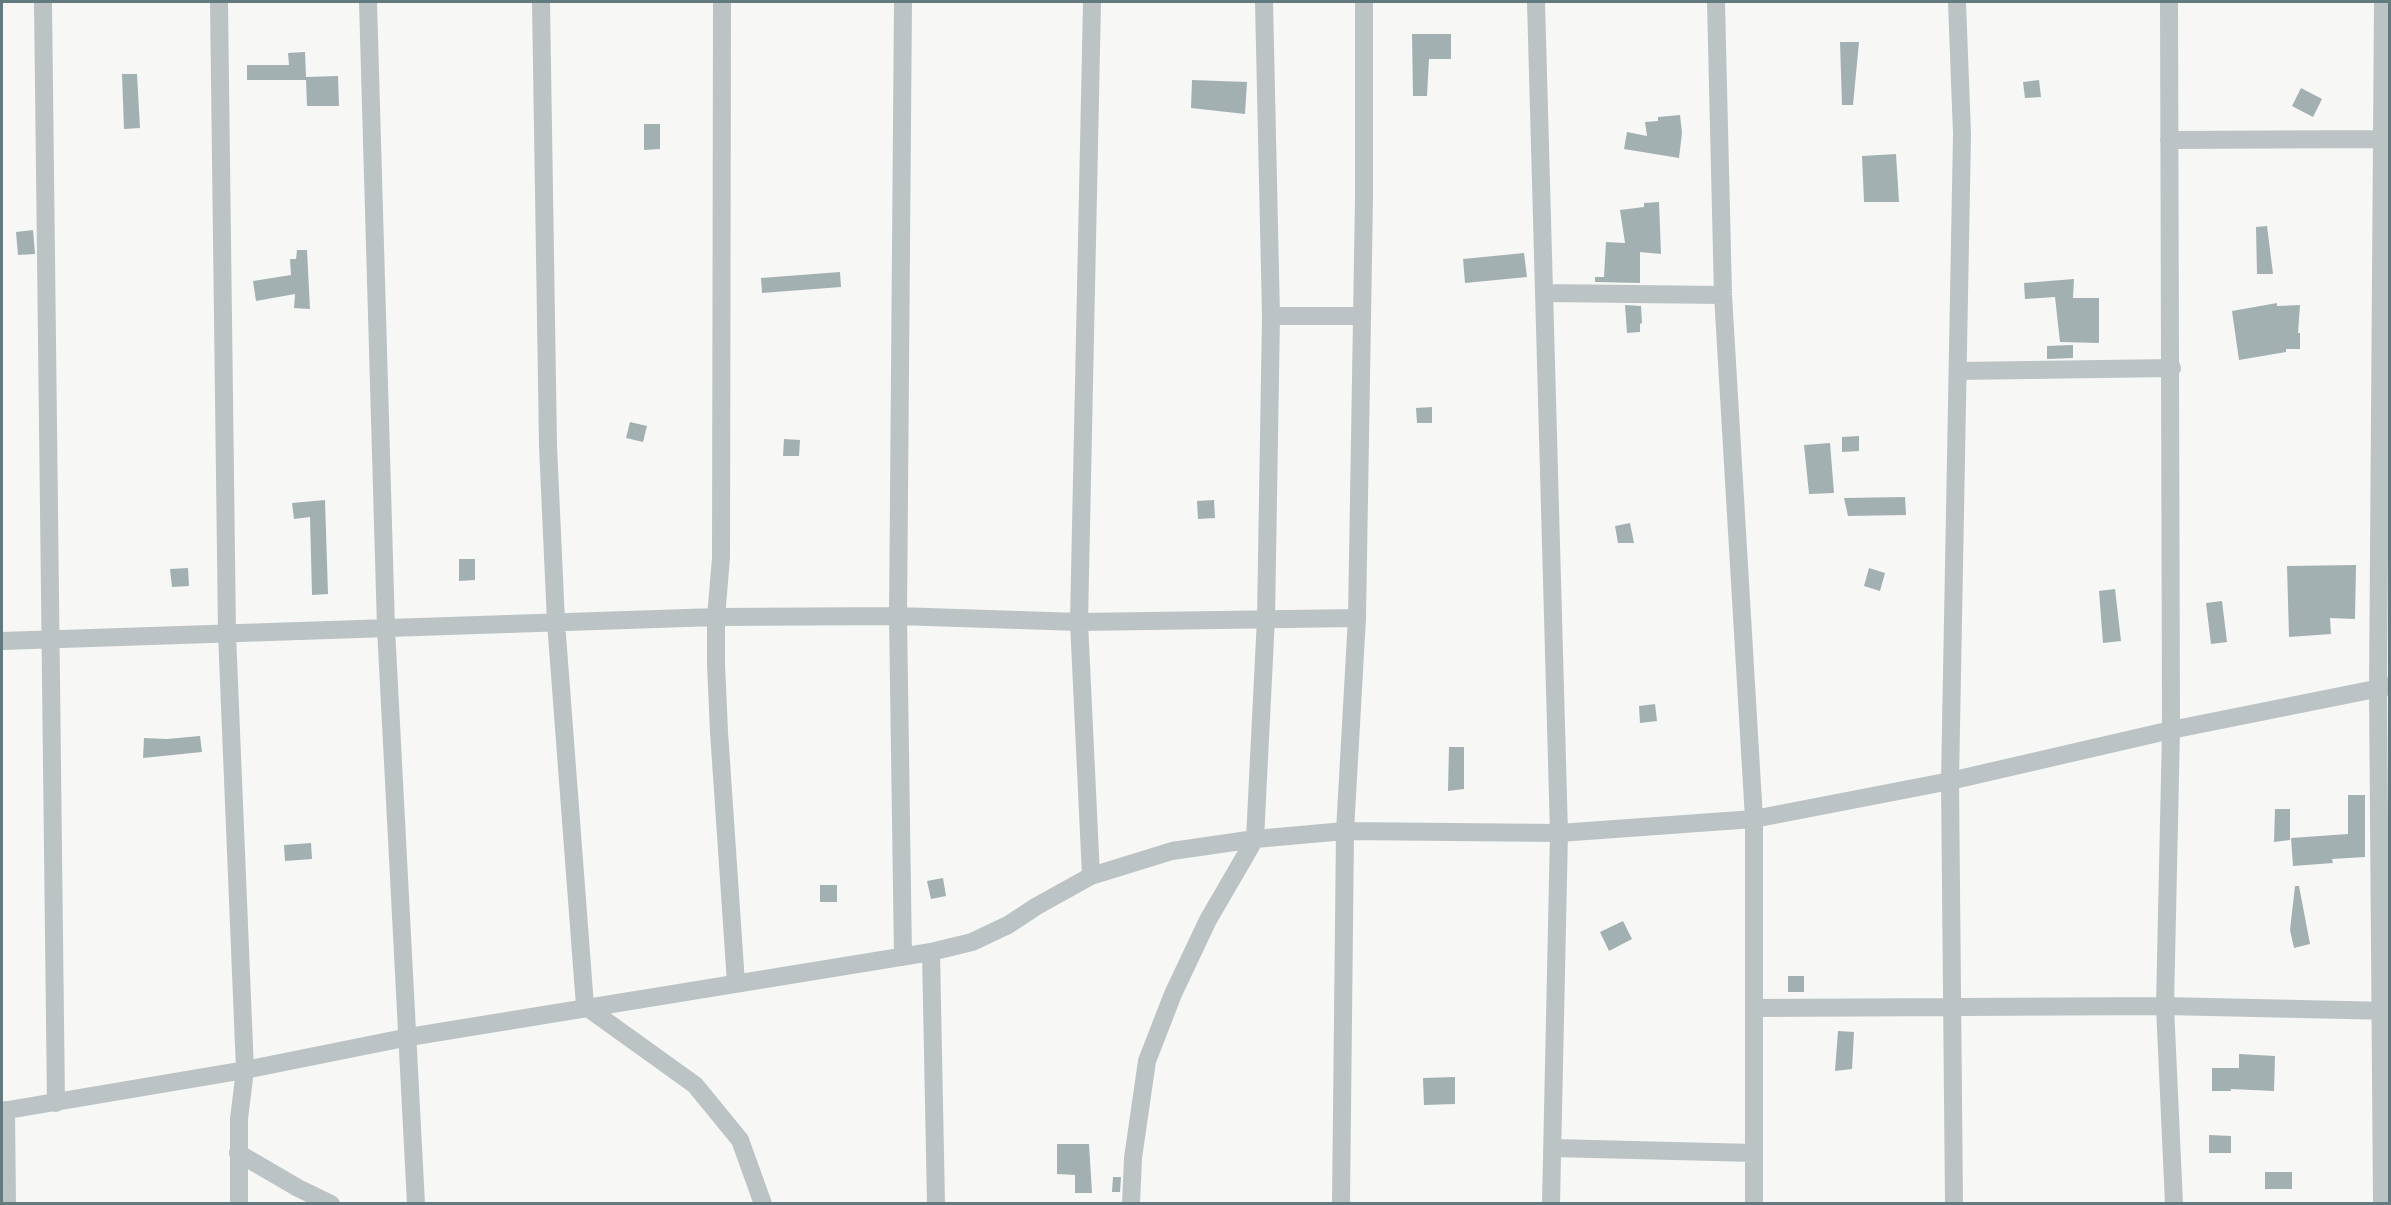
<!DOCTYPE html>
<html>
<head>
<meta charset="utf-8">
<style>
  body { margin:0 }
  #map { position:relative; width:2391px; height:1205px; overflow:hidden; background:#f7f7f5; font-family:Ubuntu,sans-serif }
  canvas { display:block }
  .frame { position:absolute; inset:0; border:3px solid #637a7f; pointer-events:none }
</style>
</head>
<body>
<div id="map">
<canvas width="2391" height="1205"></canvas>
<div class="frame"></div>
</div>
<script>
const context = document.querySelector('canvas').getContext('2d');
context.lineJoin = 'round';
function fillPath(path, color) { context.fillStyle = color; context.fill(path, 'evenodd'); }
const toPath = rows => new Path2D(rows.map(r => 'M' + r).join(''));
function stroke(path, color, width, dash) { context.strokeStyle = color; context.lineWidth = width; context.lineCap = dash ? 'butt' : 'round'; context.setLineDash(dash || []); context.stroke(path); }
const building = toPath([
  [1412,34,1451,34,1451,59,1429,59,1427,96,1413,96],
  [1840,42,1859,42,1853,105,1842,105],
  [305,52,306,77,338,76,339,106,307,106,306,80,247,80,247,65,289,65,288,53],
  [122,74,137,74,140,128,124,129],
  [1192,80,1247,82,1245,114,1191,108],
  [2039,80,2041,97,2025,98,2023,82],
  [2301,88,2322,99,2313,117,2292,106],
  [1680,115,1682,133,1679,158,1624,149,1627,132,1647,136,1645,122,1658,121,1658,117],
  [644,124,660,124,660,149,644,150],
  [1896,154,1899,202,1864,202,1862,156],
  [1659,202,1661,254,1640,252,1640,283,1595,282,1595,277,1604,277,1606,242,1625,243,1620,210,1644,207,1644,203],
  [2267,226,2273,274,2257,274,2256,227],
  [33,230,35,254,18,255,16,232],
  [297,250,307,250,310,309,294,308,295,294,256,301,253,281,291,275,290,259,296,259],
  [1524,253,1527,277,1465,283,1463,259],
  [840,272,841,287,762,293,761,278],
  [2074,279,2073,298,2099,298,2099,343,2060,342,2055,297,2025,299,2024,283],
  [2277,303,2277,306,2300,305,2298,333,2300,333,2300,349,2286,349,2286,352,2239,360,2232,311],
  [1625,305,1641,306,1642,323,1640,324,1640,332,1627,333],
  [2073,345,2073,358,2047,359,2047,346],
  [1432,407,1432,423,1417,423,1416,408],
  [630,422,647,426,643,442,626,438],
  [1859,436,1859,451,1842,452,1842,437],
  [784,439,800,440,799,456,783,456],
  [1830,443,1834,493,1809,494,1804,445],
  [1905,497,1906,515,1848,516,1844,498],
  [325,500,328,594,312,595,310,517,294,519,292,503],
  [1214,500,1215,518,1198,519,1197,501],
  [1630,523,1634,543,1618,543,1615,526],
  [459,559,475,559,475,580,459,581],
  [2356,565,2355,619,2330,618,2331,634,2289,637,2287,566],
  [188,568,189,586,172,587,170,569],
  [1869,568,1885,573,1880,591,1864,586],
  [2115,589,2121,641,2103,643,2099,591],
  [2222,601,2227,642,2211,644,2206,603],
  [1655,704,1657,721,1640,723,1639,706],
  [200,736,202,752,143,758,144,738,167,739],
  [1449,747,1464,747,1464,789,1448,791],
  [2348,795,2365,795,2365,857,2332,859,2333,863,2293,866,2291,838,2348,834],
  [2275,809,2290,809,2290,840,2274,842],
  [311,843,312,859,285,861,284,845],
  [943,878,946,896,931,899,927,881],
  [820,885,837,885,837,902,820,902],
  [2295,886,2299,886,2310,944,2294,948,2290,930],
  [1623,921,1632,939,1609,951,1600,932],
  [1788,976,1804,976,1804,992,1788,992],
  [1838,1031,1854,1032,1852,1069,1835,1071],
  [2239,1054,2275,1056,2274,1091,2231,1089,2231,1091,2212,1091,2212,1068,2239,1068],
  [1455,1077,1455,1104,1424,1105,1423,1078],
  [2209,1135,2231,1136,2231,1153,2209,1153],
  [1057,1144,1089,1144,1092,1193,1075,1193,1075,1175,1057,1174],
  [2265,1172,2292,1172,2292,1189,2265,1189],
  [1113,1177,1121,1177,1120,1192,1112,1192]
]);
const minor = toPath([
  [43,2,56,1103],
  [219,2,227,634,245,1070,239,1119,239,1204],
  [368,2,386,628,416,1204],
  [541,2,548,446,556,622,585,1006,695,1085,740,1140,763,1204],
  [722,2,721,558,716,617,716,664,719,732,736,983],
  [1536,2,1559,833,1551,1204],
  [1716,2,1723,295,1754,819,1754,1204],
  [2169,2,2171,730,2165,1006,2174,1204],
  [2169,140,2381,139],
  [1544,293,1723,295],
  [1271,316,1362,316],
  [1959,371,2172,368],
  [2,641,716,617,898,616,1079,622,1357,618],
  [1091,876,1079,622,1092,2],
  [931,952,936,1204],
  [903,957,898,616,903,2],
  [1755,1008,2165,1006,2390,1011],
  [6,1110,7,1204],
  [2,1111,245,1070,409,1037,931,952,972,942,1008,925,1037,906,1091,876,1172,851,1255,839,1345,831,1559,833,1754,819,1950,781,2171,730,2390,686],
  [1552,1148,1754,1153],
  [238,1153,298,1188,331,1204],
  [1131,1204,1133,1158,1147,1061,1173,994,1208,920,1255,839,1266,618,1271,316,1264,2],
  [1341,1204,1345,831,1357,618,1364,198,1364,2],
  [1954,1204,1950,781,1962,134,1957,2],
  [2382,1204,2378,689,2383,2]
]);
fillPath(building, '#a3b0b2');
stroke(minor, '#bcc3c5', 18);
</script>
</body>
</html>
